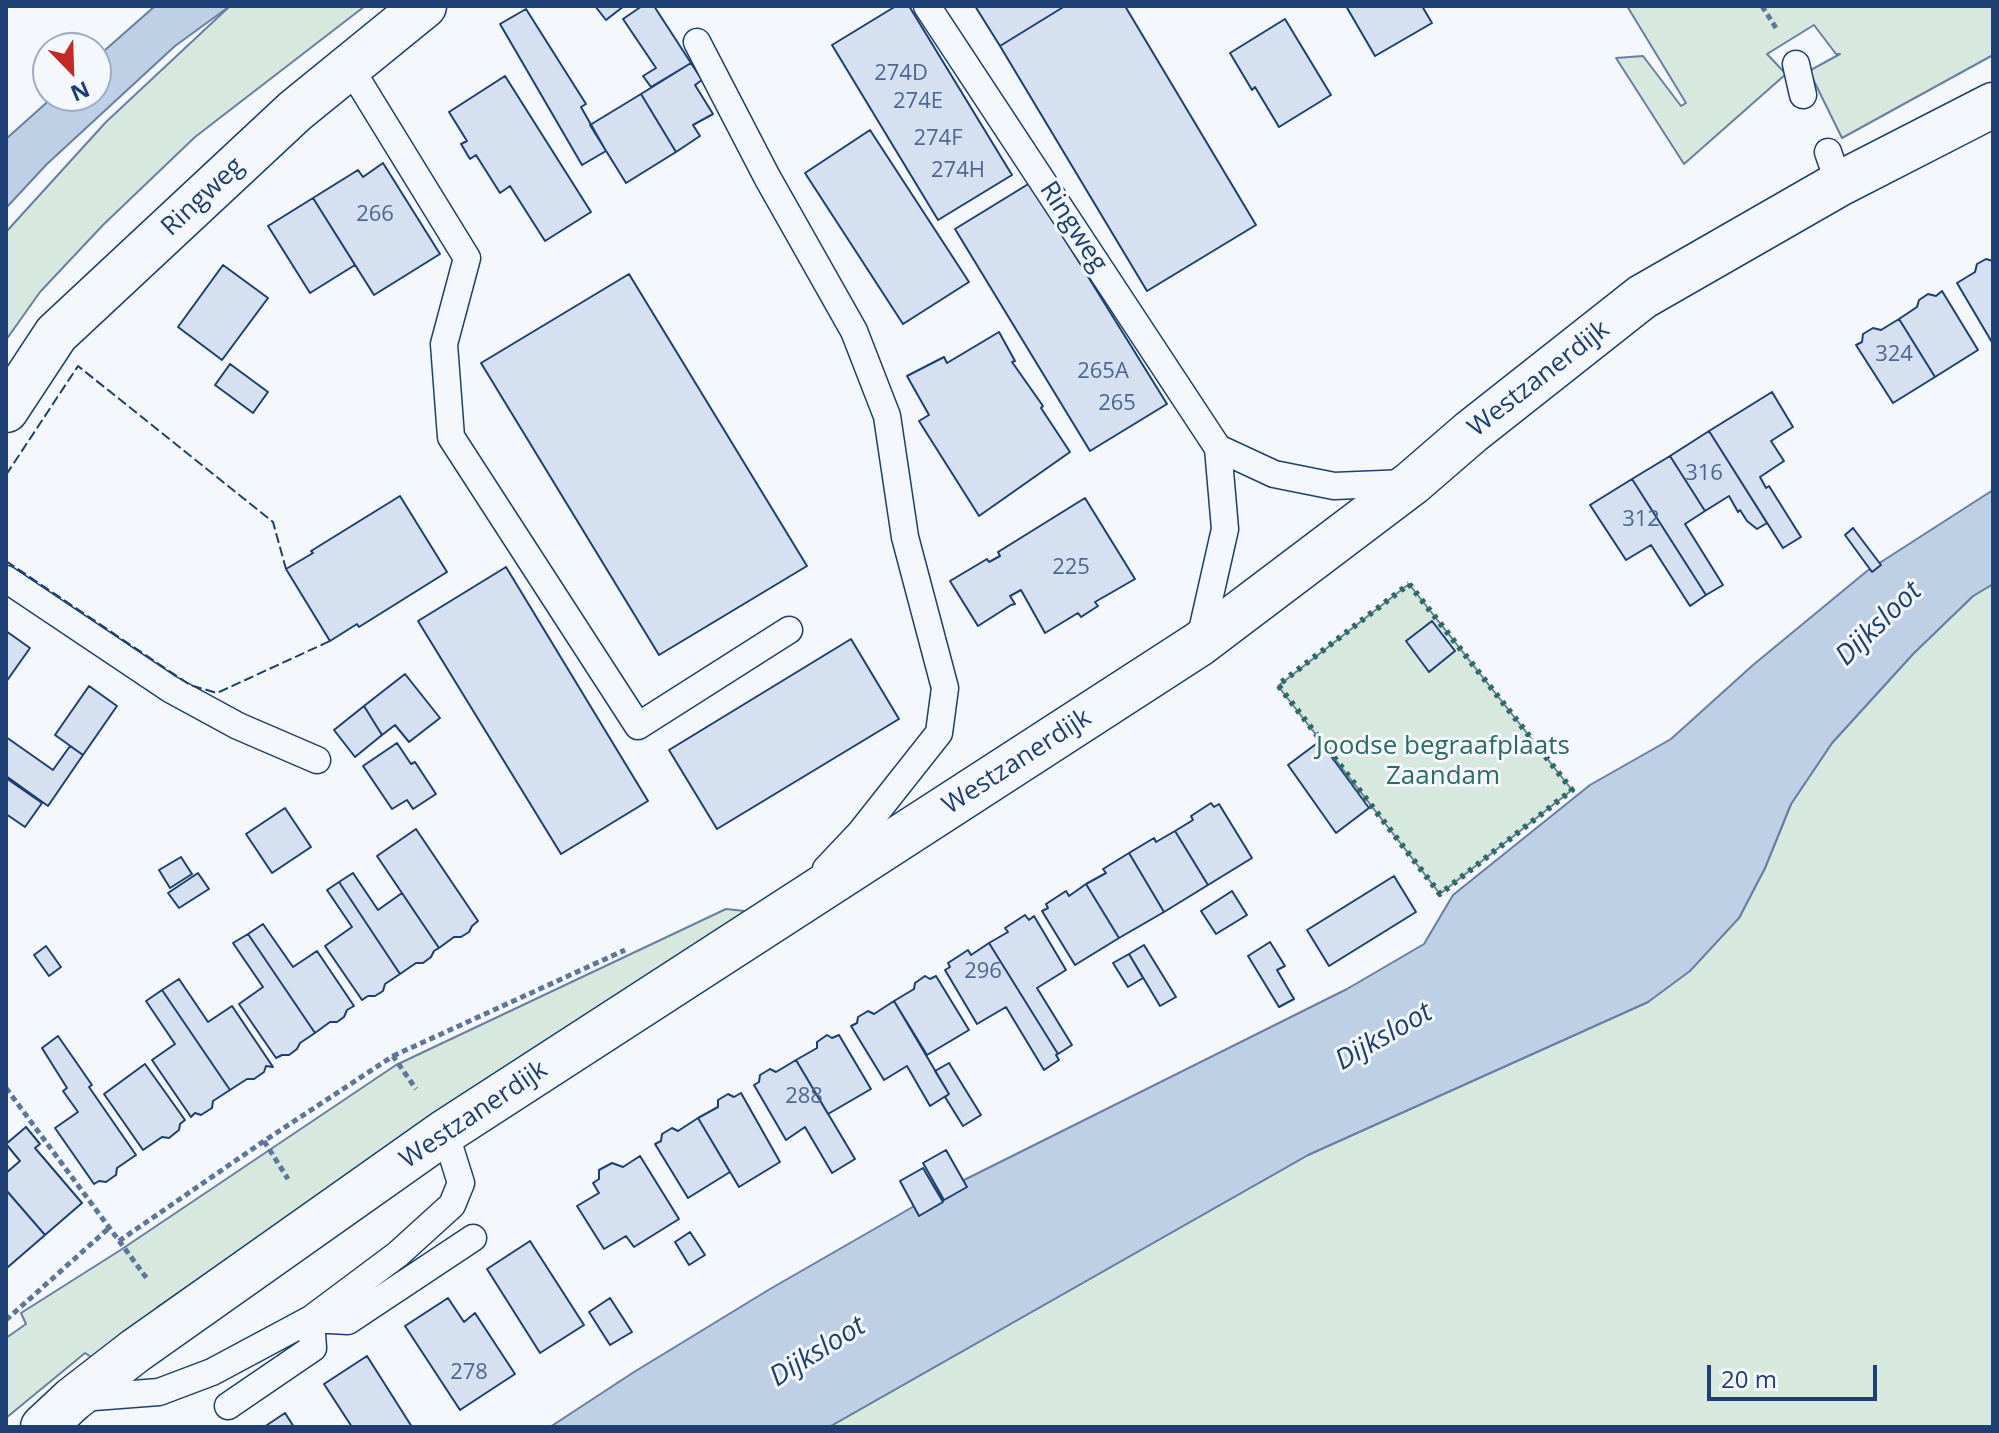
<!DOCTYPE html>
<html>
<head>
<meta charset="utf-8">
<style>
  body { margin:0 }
  #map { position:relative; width:1999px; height:1433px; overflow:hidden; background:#f4f7fb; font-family:"Open Sans",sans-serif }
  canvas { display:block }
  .frame { position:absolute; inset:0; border:8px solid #1d3f73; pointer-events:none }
  .north { position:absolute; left:32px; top:32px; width:80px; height:80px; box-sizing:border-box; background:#f4f7fb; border:2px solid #9eadc5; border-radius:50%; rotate:157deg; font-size:22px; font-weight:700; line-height:32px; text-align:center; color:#1d3f73 }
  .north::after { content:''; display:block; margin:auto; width:28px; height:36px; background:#c62828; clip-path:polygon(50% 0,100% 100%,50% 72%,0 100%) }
  .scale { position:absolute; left:1707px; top:1365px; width:170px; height:36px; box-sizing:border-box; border:4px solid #1d3f73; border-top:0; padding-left:10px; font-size:24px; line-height:28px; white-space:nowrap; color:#1d3f73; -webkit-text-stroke:6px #f4f7fb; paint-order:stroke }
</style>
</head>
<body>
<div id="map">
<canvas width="1999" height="1433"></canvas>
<div class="frame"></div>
<div class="north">N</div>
<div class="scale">20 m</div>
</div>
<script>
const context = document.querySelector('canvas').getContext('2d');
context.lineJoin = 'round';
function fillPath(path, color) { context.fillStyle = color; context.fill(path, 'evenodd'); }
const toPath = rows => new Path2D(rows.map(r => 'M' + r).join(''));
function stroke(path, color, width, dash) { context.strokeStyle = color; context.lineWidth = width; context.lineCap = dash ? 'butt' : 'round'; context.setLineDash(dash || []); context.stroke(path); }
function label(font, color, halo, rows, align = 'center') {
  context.font = font + ' "Open Sans",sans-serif'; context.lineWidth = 6; context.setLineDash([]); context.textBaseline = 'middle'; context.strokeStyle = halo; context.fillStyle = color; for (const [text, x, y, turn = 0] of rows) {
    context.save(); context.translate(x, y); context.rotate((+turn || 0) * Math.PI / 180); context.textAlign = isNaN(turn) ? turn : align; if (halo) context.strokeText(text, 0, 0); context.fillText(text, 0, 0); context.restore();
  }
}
const green = toPath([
  [230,6,365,6,195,137,103,225,40,292,6,340,6,232,106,122,230,6],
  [1627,6,1993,6,1993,55,1842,138,1809,71,1840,54,1836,54,1814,25,1767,54,1786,74,1684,164,1616,58,1643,56,1681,106,1686,103,1627,6],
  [1409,584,1572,790,1440,894,1278,686,1409,584],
  [1993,584,1993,1427,829,1427,1308,1155,1648,1002,1739,918,1765,868,1791,804,1832,743,1913,654,1973,596,1993,584],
  [726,909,754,912,514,1062,159,1306,98,1361,85,1353,6,1418,6,1338,26,1324,21,1313,119,1251,396,1065,726,909]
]);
const water = toPath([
  [155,6,230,6,175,46,47,164,6,208,6,139,54,96,96,96,96,58,155,6],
  [1993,490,1993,584,1973,596,1913,654,1832,743,1791,804,1765,868,1739,918,1690,971,1648,1002,1308,1155,829,1427,550,1427,634,1372,770,1289,930,1197,1347,989,1424,944,1453,895,1590,785,1671,739,1753,665,1867,571,1993,490]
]);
const building = toPath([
  [595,6,624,6,606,20,595,6],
  [642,6,654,6,691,63,651,87,643,76,656,68,623,19,642,6],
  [896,6,909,6,1012,175,938,220,832,45,896,6],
  [975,6,1065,6,1000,46,975,6],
  [1065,6,1125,6,1256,225,1147,291,1000,46,1065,6],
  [1346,6,1422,6,1432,23,1375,56,1346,6],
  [526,9,586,104,581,107,606,151,582,165,500,24,526,9],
  [1285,19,1331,95,1279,127,1255,87,1252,90,1230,53,1285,19],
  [691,63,702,80,695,85,713,114,693,125,700,136,676,152,641,94,691,63],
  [505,76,591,212,545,241,510,186,500,193,476,155,470,159,461,144,467,141,449,112,505,76],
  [641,94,676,152,626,183,590,125,641,94],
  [870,130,969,282,903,324,805,173,870,130],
  [383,163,440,254,374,295,313,198,358,170,363,177,383,163],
  [1030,183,1167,404,1090,451,955,229,1030,183],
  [313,198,355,265,310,293,268,226,313,198],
  [1986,259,1993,261,1993,344,1957,283,1975,272,1977,264,1986,259],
  [223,265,268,298,222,360,178,327,223,265],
  [629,274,807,566,659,655,481,363,629,274],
  [1942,291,1978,350,1935,377,1899,319,1917,307,1919,300,1928,294,1936,296,1942,291],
  [1899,319,1935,377,1893,403,1856,345,1862,342,1863,334,1873,328,1881,330,1899,319],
  [999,332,1015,361,1012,362,1043,406,1041,408,1070,452,979,516,919,421,929,415,907,376,944,357,947,363,999,332],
  [230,364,268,392,253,413,215,385,230,364],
  [1772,392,1793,427,1771,441,1784,461,1760,477,1766,488,1769,486,1801,537,1783,548,1709,431,1772,392],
  [1709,431,1767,523,1757,529,1747,521,1740,510,1738,512,1729,496,1705,511,1670,456,1709,431],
  [1670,456,1705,511,1685,524,1723,585,1706,595,1632,479,1670,456],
  [1632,479,1706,595,1690,606,1651,545,1626,560,1590,505,1632,479],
  [400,496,447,572,359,627,357,624,330,641,286,569,313,553,311,551,400,496],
  [1085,498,1135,579,1095,602,1098,606,1081,617,1078,613,1045,633,1021,590,1010,596,1015,604,1011,605,978,626,950,581,987,559,989,562,1000,556,998,552,1085,498],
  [1853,528,1881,565,1872,572,1845,535,1853,528],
  [506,567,648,801,561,854,418,621,506,567],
  [1432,621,1455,651,1429,672,1406,641,1432,621],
  [6,631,30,648,6,682,6,631],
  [851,639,899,719,717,829,669,750,851,639],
  [405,674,440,718,409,742,395,725,382,735,364,706,405,674],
  [89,686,117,706,83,755,55,735,89,686],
  [364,706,382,735,355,757,334,730,364,706],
  [6,737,53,770,70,746,83,755,48,806,6,776,6,737],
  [1320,741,1369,808,1336,833,1288,765,1320,741],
  [397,743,411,764,415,762,436,794,413,809,407,800,392,809,363,766,397,743],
  [6,778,42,803,25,827,6,814,6,778],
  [1211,803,1214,807,1219,804,1252,858,1208,885,1175,831,1193,820,1191,816,1211,803],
  [285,808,311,847,272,873,246,834,285,808],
  [416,829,478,921,472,926,469,932,461,937,454,937,439,948,377,856,416,829],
  [1175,831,1208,885,1164,912,1129,853,1154,838,1156,842,1175,831],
  [1129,853,1164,912,1119,938,1086,884,1106,873,1103,869,1129,853],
  [181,857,192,874,170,888,159,870,181,857],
  [198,873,209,889,179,908,168,893,198,873],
  [353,873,378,910,402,893,439,948,434,951,431,957,423,963,416,963,400,974,339,882,353,873],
  [1394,876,1416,912,1329,966,1307,930,1394,876],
  [339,882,400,974,385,984,383,991,375,996,368,996,362,1000,325,946,352,927,327,890,339,882],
  [1086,884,1119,938,1075,965,1042,911,1048,908,1046,904,1066,891,1069,896,1086,884],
  [1232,891,1247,915,1216,934,1201,911,1232,891],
  [1025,915,1029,920,1034,916,1066,970,1037,988,1072,1045,1058,1054,989,943,1008,932,1005,928,1025,915],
  [263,924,293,967,317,951,354,1006,347,1010,344,1017,337,1022,330,1022,315,1033,248,934,263,924],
  [248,934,315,1033,300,1043,297,1049,289,1055,282,1055,276,1058,239,1004,263,987,233,943,248,934],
  [1270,942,1285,966,1277,970,1294,999,1279,1007,1248,956,1270,942],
  [989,943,1058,1054,1056,1055,1059,1060,1044,1070,1006,1007,977,1024,945,970,950,967,948,963,968,950,971,955,989,943],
  [1144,945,1176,997,1160,1006,1129,954,1144,945],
  [46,946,61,967,49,976,34,955,46,946],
  [1129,954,1143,978,1128,987,1113,963,1129,954],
  [925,976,930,979,936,976,969,1030,927,1055,894,1001,914,989,915,983,925,976],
  [179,979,208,1022,232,1006,273,1067,266,1066,264,1072,254,1079,247,1079,230,1090,162,990,179,979],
  [162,990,230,1090,213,1101,212,1108,201,1115,195,1113,191,1117,152,1060,175,1044,146,1001,162,990],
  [894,1001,949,1094,930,1106,907,1066,884,1080,851,1026,857,1023,858,1017,868,1011,874,1014,894,1001],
  [827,1035,832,1038,839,1035,871,1089,828,1114,796,1060,817,1048,817,1042,827,1035],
  [58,1036,92,1085,89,1087,136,1155,117,1168,116,1175,106,1182,99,1181,94,1184,55,1128,78,1112,63,1091,67,1088,42,1048,58,1036],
  [796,1060,855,1159,832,1173,805,1127,786,1140,754,1085,759,1082,760,1075,770,1069,776,1072,796,1060],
  [949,1063,981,1115,963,1126,945,1097,949,1094,935,1071,949,1063],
  [145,1064,185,1120,180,1124,179,1130,169,1138,162,1137,143,1150,104,1094,145,1064],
  [741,1093,780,1162,739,1187,698,1118,718,1107,718,1100,728,1094,734,1097,741,1093],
  [698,1118,730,1172,688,1198,655,1144,661,1141,662,1134,672,1128,678,1131,698,1118],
  [26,1127,40,1144,35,1148,82,1203,45,1235,6,1190,6,1173,20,1161,6,1144,26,1127],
  [946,1150,967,1187,944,1200,923,1163,946,1150],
  [640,1156,679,1219,634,1247,626,1236,604,1249,577,1206,599,1193,593,1183,599,1179,599,1170,612,1163,623,1167,640,1156],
  [923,1168,943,1202,919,1216,900,1181,923,1168],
  [6,1190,45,1235,8,1267,6,1264,6,1190],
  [690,1232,705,1255,689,1265,675,1242,690,1232],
  [530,1241,584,1325,540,1353,487,1269,530,1241],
  [448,1298,464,1322,475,1313,515,1374,460,1410,405,1326,448,1298],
  [610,1298,632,1332,610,1345,589,1312,610,1298],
  [367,1356,412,1427,352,1427,324,1384,367,1356],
  [285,1413,294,1427,264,1427,285,1413]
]);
const path = toPath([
  [1762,6,1776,28],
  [393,1056,625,950],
  [6,1088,148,1280],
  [264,1141,288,1179],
  [119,1241,264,1141,393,1056,416,1089],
  [6,1320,109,1228]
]);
const lane = toPath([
  [927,6,1218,448,1274,474,1334,486,1406,483],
  [697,42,767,177,854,331,887,416,905,537,945,688,939,733,860,833,826,869],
  [1796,64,1803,95],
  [349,66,467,258,444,344,451,437,638,726,789,630],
  [1828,152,1839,184],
  [6,579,170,689,238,726,317,760],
  [1199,644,1225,529,1218,448],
  [81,1398,159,1392,212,1372,311,1319,348,1321,473,1238],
  [228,1406,313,1348,311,1319,398,1254,452,1205,461,1183,445,1132]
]);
const street = toPath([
  [6,410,56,334,295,111,424,6]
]);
const secondary = toPath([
  [43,1427,73,1399,135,1351,445,1132,1199,644,1412,483,1471,432,1642,297,1839,184,1993,105]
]);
const hedge = toPath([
  [1409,584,1572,790,1440,894,1278,685,1409,584]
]);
const fence = toPath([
  [6,475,78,366,273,522,286,569],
  [6,561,190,685,217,693,330,641]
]);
const numberNames = [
  ["274D",901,74],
  ["274E",918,102],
  ["274F",938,139],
  ["274H",958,171],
  ["266",375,215],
  ["324",1894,355],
  ["265A",1103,372],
  ["265",1117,404],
  ["316",1704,474],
  ["312",1641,520],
  ["225",1071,568],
  ["296",983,972],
  ["288",804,1097],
  ["278",469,1373]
];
const streetNames = [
  ["Ringweg",203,197,-43],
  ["Ringweg",1073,227,57],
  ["Westzanerdijk",1539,379,-38],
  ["Westzanerdijk",1017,762,-33],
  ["Westzanerdijk",474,1115,-34]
];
const parkNames = [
  ["Joodse begraafplaats",1443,747],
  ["Zaandam",1443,777]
];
const waterNames = [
  ["Dijksloot",1879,624,-44],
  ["Dijksloot",1384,1037,-30],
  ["Dijksloot",818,1352,-32]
];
fillPath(green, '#d7e8df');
stroke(green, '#687fa3', 2);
fillPath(water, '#bed0e5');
stroke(water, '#687fa3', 2);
fillPath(building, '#d5e0f0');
stroke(building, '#1d3f73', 2);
stroke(lane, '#1d3f73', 29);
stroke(street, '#1d3f73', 47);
stroke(secondary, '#1d3f73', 47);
stroke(path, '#5e769c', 5, [6, 4]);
stroke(lane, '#f4f7fb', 26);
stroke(street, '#f4f7fb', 44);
stroke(secondary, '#f4f7fb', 44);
stroke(hedge, '#2c6c60', 6, [4, 6]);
stroke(fence, '#1d3f73', 2, [10, 4]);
label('22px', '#4b6792', null, numberNames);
label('26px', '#1d3f73', '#f4f7fb', streetNames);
label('26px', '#2c6c60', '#f4f7fb', parkNames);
label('italic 28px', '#1d3f73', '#f4f7fb', waterNames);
</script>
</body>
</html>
